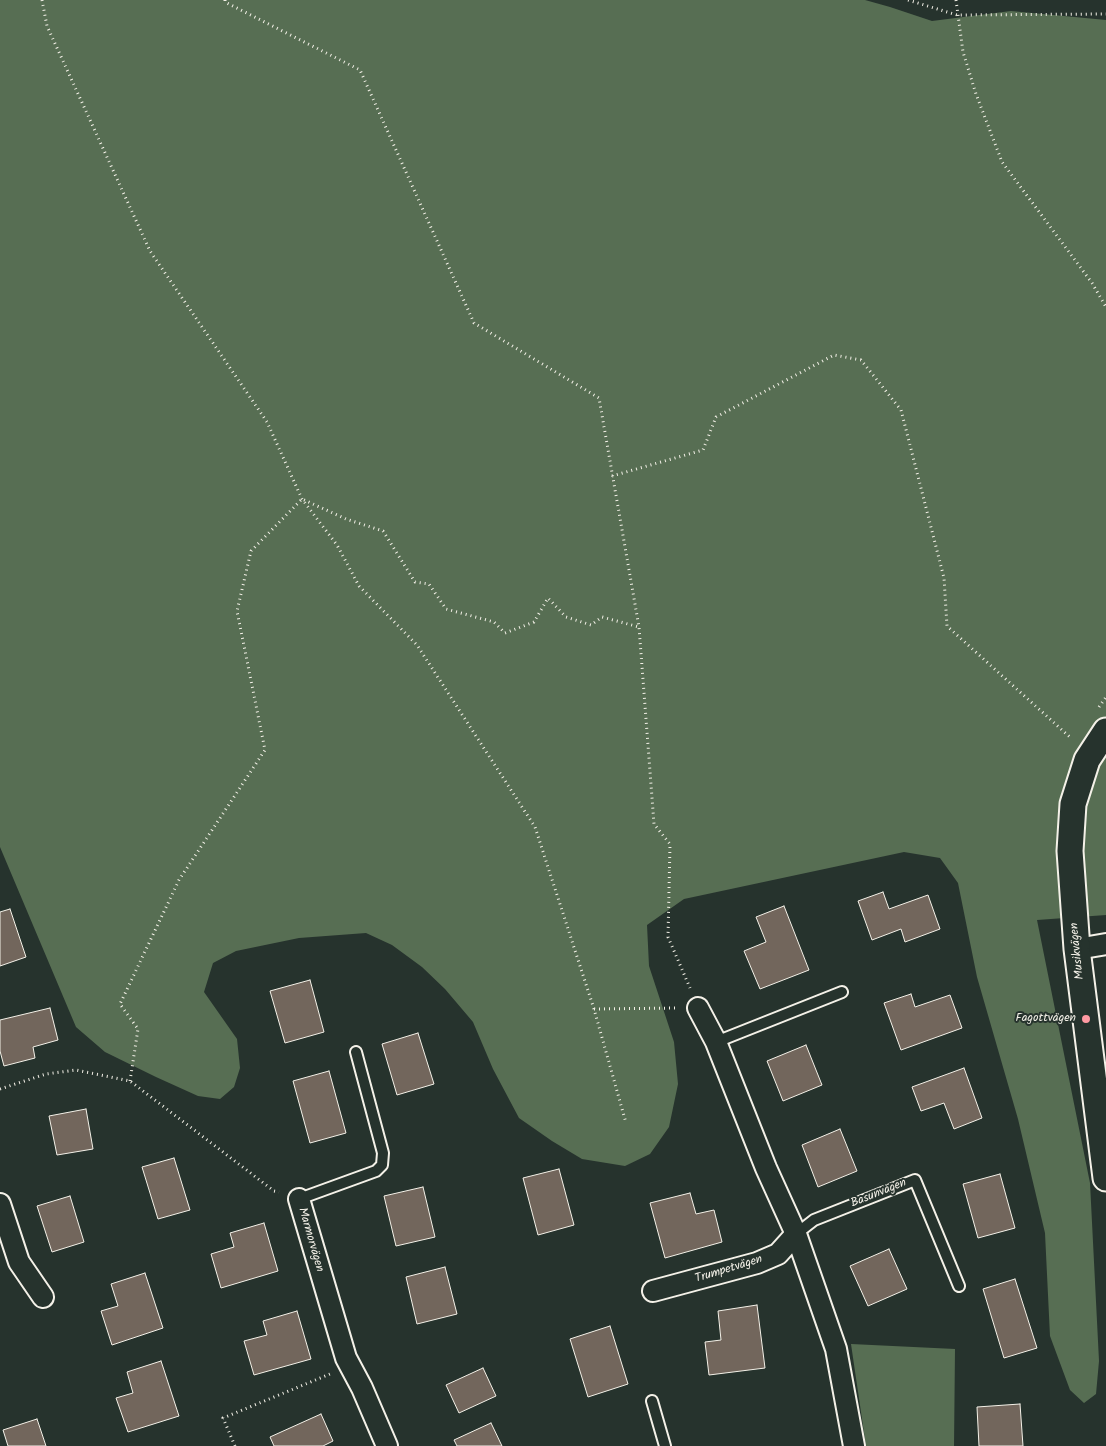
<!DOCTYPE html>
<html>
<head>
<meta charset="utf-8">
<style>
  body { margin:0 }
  canvas { display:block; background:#26332d }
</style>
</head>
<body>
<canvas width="1106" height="1446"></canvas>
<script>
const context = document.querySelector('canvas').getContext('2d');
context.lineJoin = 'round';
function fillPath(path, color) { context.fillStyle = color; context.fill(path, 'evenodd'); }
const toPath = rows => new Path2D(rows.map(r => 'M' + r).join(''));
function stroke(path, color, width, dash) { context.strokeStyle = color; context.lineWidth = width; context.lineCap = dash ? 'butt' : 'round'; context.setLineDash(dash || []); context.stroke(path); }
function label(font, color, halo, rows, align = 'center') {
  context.font = font + ' Kalam,sans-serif'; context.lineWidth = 4; context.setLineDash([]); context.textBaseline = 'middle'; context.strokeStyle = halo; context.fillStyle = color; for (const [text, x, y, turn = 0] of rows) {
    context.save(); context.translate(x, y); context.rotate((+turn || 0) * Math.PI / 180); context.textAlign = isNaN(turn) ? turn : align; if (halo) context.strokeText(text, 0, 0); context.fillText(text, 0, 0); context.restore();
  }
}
const green = toPath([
  [0,0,865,0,890,7,932,21,1011,11,1106,20,1106,915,1037,920,1090,1183,1099,1361,1096,1394,1084,1403,1070,1390,1050,1336,1045,1233,1018,1119,977,977,958,883,940,858,904,852,684,899,647,925,649,966,674,1042,678,1084,669,1127,650,1154,625,1166,582,1159,552,1141,519,1118,493,1069,473,1022,445,989,422,967,392,945,366,933,299,938,265,945,236,951,213,963,204,992,237,1039,240,1068,234,1087,220,1099,198,1096,156,1077,105,1052,76,1027,0,847],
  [851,1344,955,1349,954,1446,866,1446]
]);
const building = toPath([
  [883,892,889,909,928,895,940,929,905,942,901,929,872,940,858,901,883,892],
  [784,906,809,970,760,989,744,951,766,942,756,917,784,906],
  [10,909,26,957,0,966,0,912,10,909],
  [310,980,324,1032,285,1043,270,991,310,980],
  [911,994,915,1007,950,995,962,1028,901,1050,884,1003,911,994],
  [50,1008,58,1040,33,1047,35,1058,4,1066,0,1051,0,1020,50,1008],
  [418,1033,434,1084,397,1095,382,1044,418,1033],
  [806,1045,822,1085,783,1101,767,1061,806,1045],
  [964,1068,982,1118,954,1129,944,1103,921,1111,912,1087,964,1068],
  [329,1071,346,1133,310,1143,293,1081,329,1071],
  [86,1109,93,1149,57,1155,49,1116,86,1109],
  [840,1129,857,1171,818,1187,802,1145,840,1129],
  [174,1158,190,1210,158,1219,142,1167,174,1158],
  [559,1169,574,1225,538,1235,523,1178,559,1169],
  [1000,1174,1015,1228,978,1238,963,1184,1000,1174],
  [423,1187,435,1237,396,1246,384,1196,423,1187],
  [690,1193,696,1214,714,1210,722,1242,665,1258,650,1203,690,1193],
  [70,1196,84,1242,52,1252,37,1206,70,1196],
  [264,1223,278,1271,221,1288,211,1254,234,1247,230,1233,264,1223],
  [889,1249,907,1289,868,1306,850,1266,889,1249],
  [445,1267,457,1314,417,1324,406,1277,445,1267],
  [145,1273,163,1328,112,1345,101,1311,118,1306,111,1284,145,1273],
  [1015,1279,1037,1348,1004,1358,983,1289,1015,1279],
  [757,1305,765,1368,709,1375,705,1342,721,1340,718,1311,757,1305],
  [297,1311,311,1359,254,1375,244,1341,267,1335,263,1321,297,1311],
  [610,1326,628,1384,588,1397,570,1339,610,1326],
  [161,1361,179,1416,128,1432,116,1398,133,1393,127,1372,161,1361],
  [483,1368,496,1396,459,1413,446,1385,483,1368],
  [1020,1404,1023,1446,979,1446,977,1407,1020,1404],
  [321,1414,333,1441,323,1446,274,1446,270,1437,321,1414],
  [37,1419,46,1446,8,1446,3,1430,37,1419],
  [491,1423,502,1446,457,1446,454,1440,491,1423]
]);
const path = toPath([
  [42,0,47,26,150,251,267,422,302,499,337,545,359,586,417,645,535,827,594,1009,626,1123],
  [225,0,225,2,360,70,474,323,599,398,639,627,654,824,670,844,668,937,690,988],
  [908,0,957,15,1106,14],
  [956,0,963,52,976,94,1002,162,1092,283,1106,307],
  [612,476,703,450,716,417,834,355,861,360,901,410,944,578,947,626,1072,739],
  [1099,707,1106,697],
  [594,1009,676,1008],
  [130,1081,138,1029,120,1004,179,880,265,750,237,611,251,551,302,499,346,519,383,531,415,582,429,584,446,609,494,622,505,633,534,622,548,598,566,617,591,625,602,617,639,627],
  [0,1089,46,1074,76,1070,130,1081,274,1191,279,1192],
  [235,1446,223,1418,330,1374]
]);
const service = toPath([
  [716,1042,842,992],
  [299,1199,376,1171,382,1165,383,1153,356,1052],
  [796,1234,814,1220,915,1180,959,1286],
  [652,1401,665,1446]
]);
const minor = toPath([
  [1077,949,1106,944],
  [698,1008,716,1042,766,1168,796,1234,836,1349,854,1446],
  [299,1199,346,1358,362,1388,387,1446],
  [0,1204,19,1262,43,1297],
  [653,1291,757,1263,778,1254,796,1234]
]);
const tertiary = toPath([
  [1106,731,1087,760,1073,804,1070,851,1077,949,1106,1178]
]);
const markers = [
  [1086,1019,5,"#ff9aa2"]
];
const streetNames = [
  ["Musikvägen",1078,951,-96],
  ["Basunvägen",879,1194,-22],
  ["Marmorvägen",310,1240,74],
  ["Trumpetvägen",729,1270,-17]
];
const poiNames = [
  ["Fagottvägen",1076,1019]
];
fillPath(green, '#576e53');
fillPath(building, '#72665c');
stroke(building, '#f4f1e8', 1);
stroke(service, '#f4f1e8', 14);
stroke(minor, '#f4f1e8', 24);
stroke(tertiary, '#f4f1e8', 29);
stroke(path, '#f4f1e8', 3, [1, 4]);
stroke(service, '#26332d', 10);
stroke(minor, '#26332d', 20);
stroke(tertiary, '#26332d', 25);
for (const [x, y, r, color] of markers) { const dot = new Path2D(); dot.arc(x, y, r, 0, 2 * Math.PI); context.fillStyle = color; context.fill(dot); stroke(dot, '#26332d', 2); }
label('12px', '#f4f1e8', '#26332d', streetNames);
label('12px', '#f4f1e8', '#26332d', poiNames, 'right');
</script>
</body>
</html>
